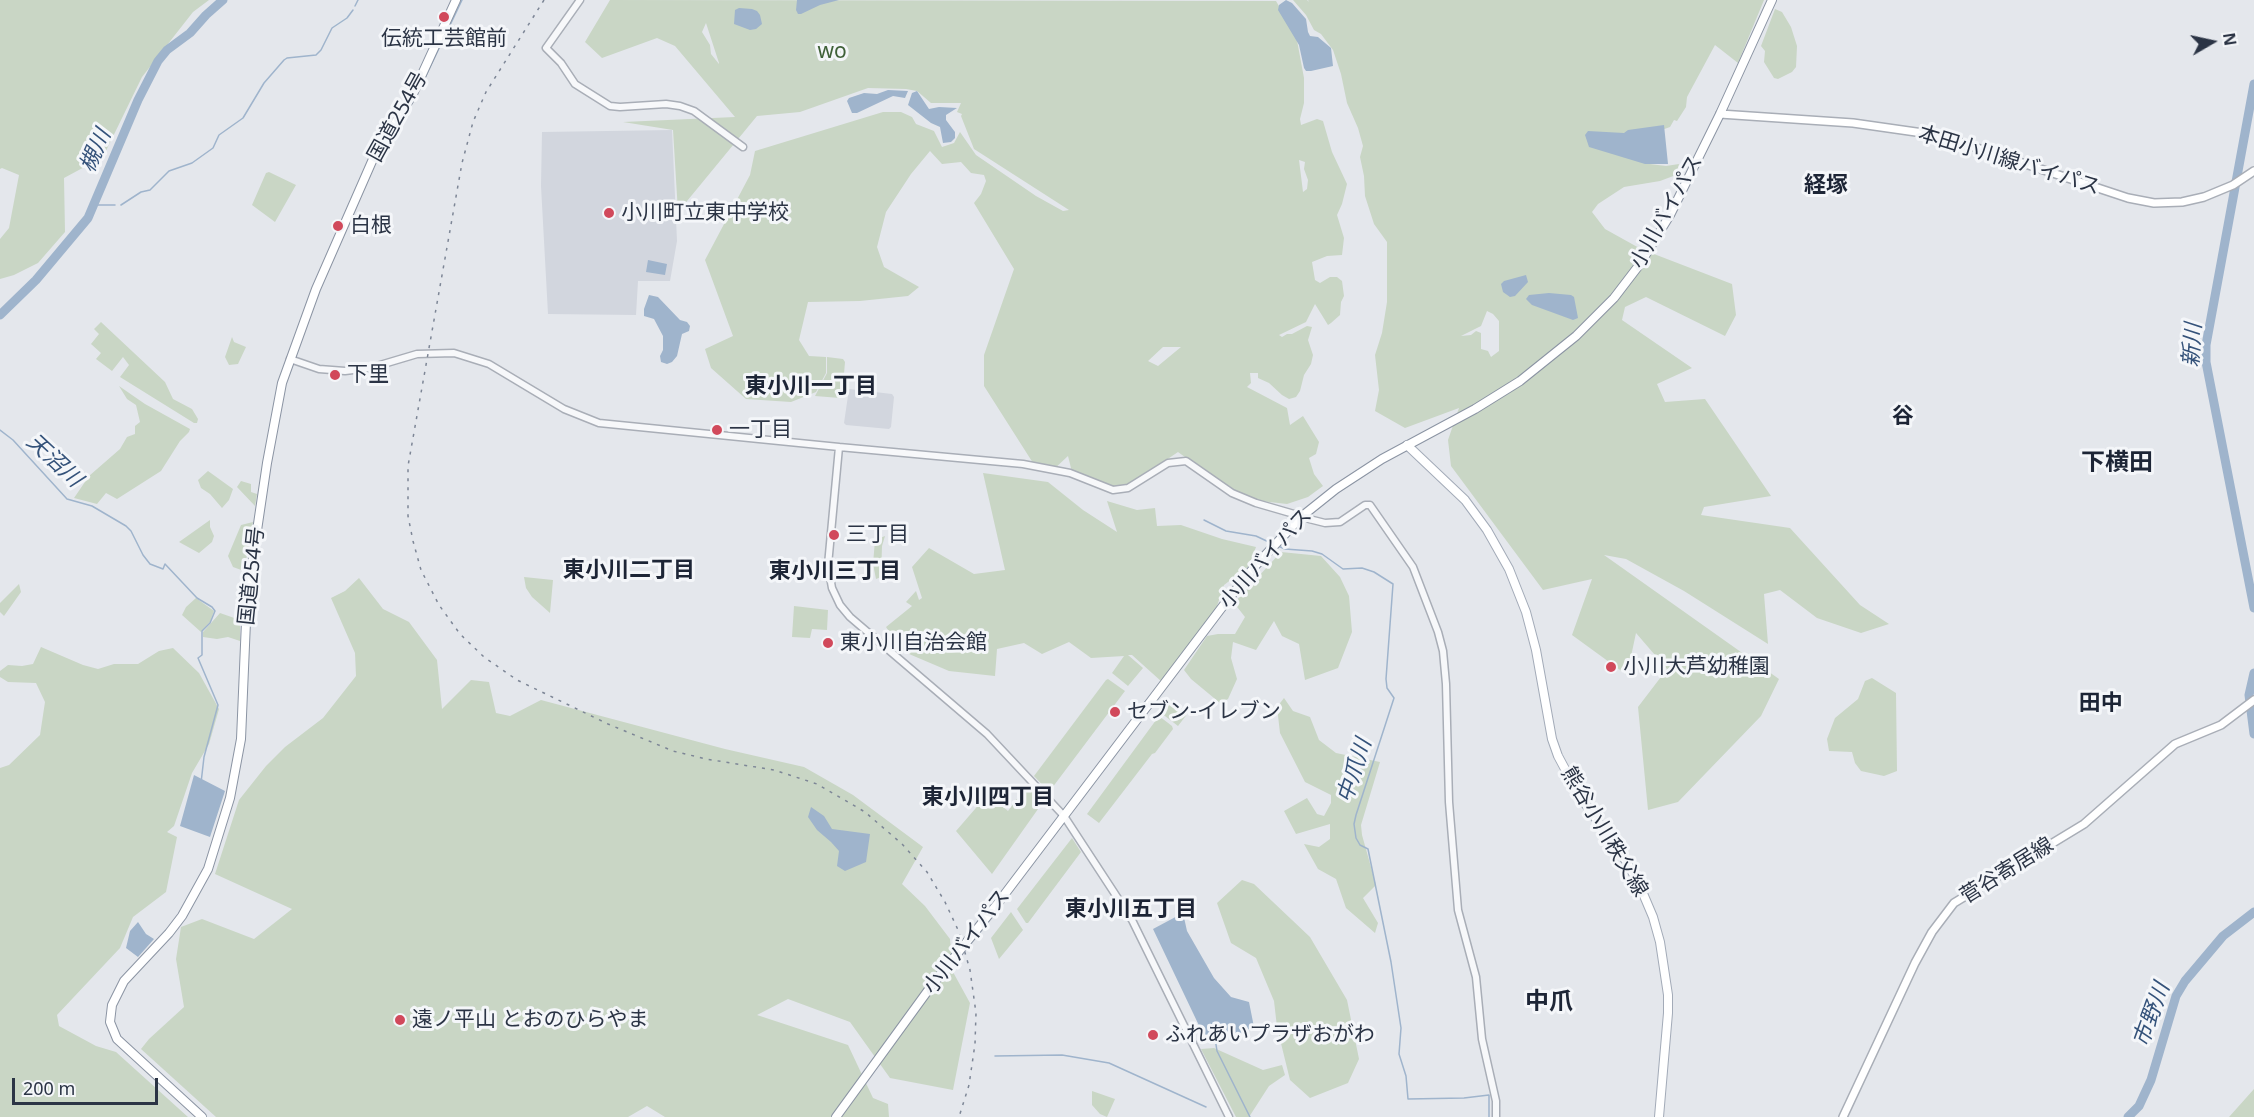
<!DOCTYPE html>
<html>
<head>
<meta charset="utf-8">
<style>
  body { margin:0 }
  #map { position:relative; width:2254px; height:1117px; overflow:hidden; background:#e4e7ec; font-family:"Noto Sans",sans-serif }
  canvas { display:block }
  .north { position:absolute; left:2182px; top:12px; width:60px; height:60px; -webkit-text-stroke:4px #f4f6f9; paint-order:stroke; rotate:81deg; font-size:16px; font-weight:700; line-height:24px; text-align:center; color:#2b3445 }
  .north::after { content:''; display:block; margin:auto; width:21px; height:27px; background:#2b3445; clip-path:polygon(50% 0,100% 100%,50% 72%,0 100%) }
  .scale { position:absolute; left:12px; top:1078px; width:146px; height:27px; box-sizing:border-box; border:3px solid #2b3445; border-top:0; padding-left:8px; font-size:18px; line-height:21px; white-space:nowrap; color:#2b3445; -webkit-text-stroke:4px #f4f6f9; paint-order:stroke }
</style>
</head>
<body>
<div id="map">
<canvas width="2254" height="1117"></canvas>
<div class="north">N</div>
<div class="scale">200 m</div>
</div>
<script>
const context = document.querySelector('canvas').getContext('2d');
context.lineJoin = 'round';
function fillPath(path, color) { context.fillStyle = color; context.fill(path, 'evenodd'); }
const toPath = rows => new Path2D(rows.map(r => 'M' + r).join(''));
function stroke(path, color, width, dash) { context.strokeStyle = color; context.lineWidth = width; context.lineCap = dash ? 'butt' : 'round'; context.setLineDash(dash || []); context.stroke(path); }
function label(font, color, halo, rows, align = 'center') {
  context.font = font + ' "Noto Sans","Noto Sans JP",sans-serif'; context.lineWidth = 6; context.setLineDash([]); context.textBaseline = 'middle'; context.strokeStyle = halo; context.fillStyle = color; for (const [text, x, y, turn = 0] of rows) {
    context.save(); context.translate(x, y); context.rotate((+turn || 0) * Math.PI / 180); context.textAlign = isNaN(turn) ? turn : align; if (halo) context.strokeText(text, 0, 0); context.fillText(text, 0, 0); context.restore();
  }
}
const built = toPath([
  [672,130,677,241,670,281,638,281,636,315,548,314,541,186,542,132],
  [849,389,892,394,894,397,891,427,889,429,846,425,844,423]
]);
const green = toPath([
  [0,0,209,0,193,12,142,77,103,157,64,178,65,232,38,263,14,275,0,279,0,239,9,228,19,175,2,168,0,169],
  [610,0,1276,1,1296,35,1304,78,1304,103,1300,119,1301,125,1317,119,1323,121,1332,152,1347,184,1342,204,1337,215,1344,238,1342,255,1327,256,1312,262,1315,280,1320,283,1330,277,1337,277,1342,281,1344,296,1341,302,1340,315,1331,323,1328,325,1315,304,1306,322,1279,335,1282,337,1287,334,1292,334,1307,326,1312,327,1308,340,1313,355,1311,364,1304,375,1300,391,1296,397,1289,399,1282,395,1269,383,1258,378,1258,373,1250,373,1251,383,1247,387,1287,408,1290,425,1303,416,1319,442,1316,454,1309,458,1314,474,1323,486,1308,497,1287,504,1243,499,1178,452,1135,481,1117,489,1072,472,1068,456,1053,470,1033,463,984,386,984,355,1014,269,974,203,981,194,986,181,984,175,971,173,961,162,942,164,930,151,911,174,886,212,877,247,884,267,919,287,908,296,860,301,808,302,799,340,809,356,826,357,826,373,816,392,791,402,746,399,711,368,705,349,733,336,705,260,750,175,755,151,883,112,901,112,912,117,916,124,934,131,942,147,954,143,960,132,976,155,1036,196,1063,211,1069,210,974,149,961,116,962,114,957,112,961,103,931,103,917,91,906,89,868,88,800,112,757,116,678,212,673,130,623,122,735,117,675,46,657,38,602,58,585,42],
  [706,23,719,63,719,64,711,54,710,45,702,32],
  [1299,160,1305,162,1304,169,1308,180,1307,189,1303,192],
  [1163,347,1181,347,1158,366,1148,361],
  [1293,0,1307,0,1309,2,1308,0,1764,0,1738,63,1715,45,1687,97,1686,107,1677,121,1674,120,1670,127,1608,149,1650,164,1666,166,1679,164,1676,175,1660,181,1624,187,1598,204,1592,212,1605,229,1641,249,1732,284,1736,315,1725,336,1646,297,1625,307,1622,320,1692,368,1657,384,1665,402,1705,399,1771,496,1704,507,1701,515,1790,528,1860,605,1889,624,1861,633,1817,618,1780,590,1764,594,1768,644,1684,591,1626,559,1604,555,1779,679,1761,716,1678,802,1648,810,1638,707,1667,669,1636,633,1627,675,1572,635,1592,579,1543,590,1451,466,1448,440,1459,408,1405,428,1375,411,1379,390,1375,355,1382,333,1387,302,1387,242,1374,224,1365,196,1364,176,1360,157,1363,146,1358,128,1347,103,1341,74,1333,50,1321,34,1314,30,1306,15],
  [1487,311,1493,314,1499,321,1499,351,1491,357,1488,351,1481,349,1481,333,1476,331,1471,335,1461,336,1481,326],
  [1775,9,1782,12,1791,27,1797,46,1796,67,1792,72,1778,79,1774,78,1764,62,1765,51,1761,46],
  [269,172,296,185,275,222,252,205,266,173],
  [101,322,165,382,173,399,192,409,198,419,197,423,194,423,120,377,129,365,123,357,112,371,96,359,101,353,91,344,99,334,94,329],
  [232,337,234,342,246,347,238,364,229,365,225,357],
  [827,357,843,359,845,362,842,397,840,398,815,396,827,373],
  [119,386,145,404,190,429,189,432,180,441,161,471,117,499,106,493,97,504,74,498,89,476,120,449,127,437,135,434,135,426,140,422,136,405,127,399],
  [208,471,233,489,229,500,222,508,210,494,201,488,198,480],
  [983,473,1048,482,1083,510,1117,532,1107,501,1137,510,1155,508,1157,526,1181,525,1222,539,1256,547,1249,566,1224,585,1216,609,1162,682,1132,655,1128,655,1143,668,1128,686,1112,673,1124,656,1091,658,1069,642,1042,654,1024,643,997,649,995,676,949,671,902,651,886,627,912,606,906,602,916,591,919,600,922,598,912,567,929,548,974,574,1005,570],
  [241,481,251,484,251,492,257,494,255,506,237,487],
  [210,520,210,527,214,536,212,542,199,553,179,542],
  [253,522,244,571,233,567,228,556,241,525],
  [885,536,882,546,881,577,876,579,873,564,875,540],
  [1281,552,1321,556,1340,577,1349,596,1352,632,1338,668,1305,680,1299,644,1282,636,1274,621,1256,650,1233,642,1231,658,1237,679,1228,699,1220,703,1191,679,1184,670,1207,636,1218,634,1235,634,1245,617,1234,603],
  [524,577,553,580,550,613,532,597,526,588],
  [359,578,383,609,409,622,437,660,442,709,471,680,489,682,496,713,510,716,541,700,725,749,804,767,853,795,923,847,902,884,925,906,950,939,953,972,970,1003,953,1090,890,1078,850,1022,788,999,757,1015,848,1045,873,1098,888,1104,889,1117,665,1117,647,1106,628,1117,216,1117,141,1049,149,1039,184,1007,176,959,181,927,202,919,254,939,292,909,215,874,239,800,266,766,285,747,323,718,356,676,355,653,331,598,345,591],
  [19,584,21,592,4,616,0,612,0,603],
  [196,598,214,611,210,622,201,632,182,615,186,607],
  [794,606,828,610,827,630,812,629,810,638,792,637],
  [220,613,240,620,240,641,228,637,217,639,203,637,203,632],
  [41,647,83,665,98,669,114,664,138,664,159,651,173,648,199,673,219,709,209,744,192,773,174,826,167,832,177,837,166,892,133,917,120,948,57,1015,59,1026,96,1046,116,1052,188,1117,0,1117,0,768,9,765,40,735,45,702,36,683,8,682,0,677,0,671,8,665,22,666,33,664],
  [1872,678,1896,693,1897,771,1884,776,1861,771,1855,763,1852,752,1829,751,1827,739,1835,718,1858,699,1865,681],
  [1108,679,1125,691,1049,792,1034,776,1106,680],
  [1284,698,1293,711,1310,717,1319,740,1336,753,1380,762,1361,825,1362,835,1376,885,1363,898,1378,923,1375,933,1346,908,1336,879,1318,869,1304,844,1319,847,1330,839,1330,824,1296,834,1284,811,1307,798,1317,814,1324,816,1331,803,1331,795,1305,782,1280,733,1277,707],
  [1172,700,1188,713,1178,726,1161,713],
  [1159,716,1172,726,1173,729,1155,753,1152,754,1099,823,1087,814],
  [1028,784,1043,802,992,874,956,831,988,794,1008,811],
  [1072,838,1081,852,1028,923,1026,923,1017,909],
  [1242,880,1254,884,1310,937,1347,1000,1359,1059,1348,1083,1310,1098,1290,1080,1277,1027,1274,1001,1256,958,1231,943,1217,903],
  [1011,912,1023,930,999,959,991,938],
  [1214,1048,1263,1070,1282,1065,1285,1075,1269,1086,1249,1117,1236,1117,1201,1049],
  [2254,1089,2254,1117,2229,1117],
  [1092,1091,1115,1099,1107,1117,1100,1114,1092,1105]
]);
const water = toPath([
  [797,0,839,0,820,5,801,14,798,14,796,10],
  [1286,0,1292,3,1306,19,1308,32,1310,36,1318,37,1331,48,1333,66,1311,71,1306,71,1304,68,1299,45,1278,10,1279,5],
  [739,8,752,9,757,11,760,15,762,24,756,29,750,30,734,24,735,10],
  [888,90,908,91,905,98,893,96,857,113,852,113,847,101,849,98,864,93,877,94],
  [917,91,929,109,939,107,957,108,946,115,946,120,955,132,955,138,951,142,943,143,940,127,931,123,908,105,912,93],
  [1664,125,1668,164,1645,164,1589,147,1585,135,1588,131,1624,133,1628,130],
  [648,260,667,264,665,275,646,272],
  [1526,275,1528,282,1515,296,1510,297,1503,292,1501,284,1504,281],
  [1549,293,1571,295,1574,297,1578,318,1573,320,1532,305,1526,299,1529,295],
  [649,295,658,297,680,320,687,322,690,326,689,331,682,334,677,356,672,362,667,364,661,362,660,356,663,350,663,336,654,319,644,316,644,309],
  [194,775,225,791,210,837,180,826],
  [811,807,824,816,832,829,870,834,866,862,845,871,837,866,839,851,831,842,817,830,808,817],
  [1183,913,1187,931,1214,978,1231,997,1249,1002,1254,1027,1226,1039,1215,1034,1204,1036,1153,929],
  [138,922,146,934,154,939,138,957,126,948,130,931]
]);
const stream = toPath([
  [355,6,358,0],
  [424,80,462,0],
  [94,205,115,205],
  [121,205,141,192,150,190,169,171,192,163,213,148,219,135,243,118,264,83,284,60,287,58,316,55,321,50,332,28,347,18,353,10],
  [0,430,13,440,67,499,92,506,126,526,131,531,143,555,150,564,163,569,165,564,197,598,212,607,215,611,210,623,202,631,202,655,198,658,218,705,204,757,201,783],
  [1204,520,1226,531,1256,536,1273,544],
  [1278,546,1285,549,1312,551,1322,554,1343,569,1362,568,1374,572,1393,584,1386,679,1387,688,1394,698,1356,815,1354,824,1356,838,1360,845,1368,849,1391,962,1401,1028,1399,1054,1406,1076,1408,1099,1464,1098,1489,1095,1489,1117],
  [1214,1032,1217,1051,1250,1117],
  [995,1056,1062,1055,1109,1063,1206,1107]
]);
const river = toPath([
  [2254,84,2206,345,2206,362,2254,608],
  [0,315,36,280,88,218,138,100,158,61,167,50,190,33,206,15,223,0],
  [2254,673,2249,695,2254,734],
  [2128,1117,2139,1106,2151,1080,2176,996,2185,981,2223,936,2254,912]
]);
const tertiary = toPath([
  [580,0,546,48,561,63,575,84,610,106,620,107,666,104,680,106,694,111,743,147],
  [290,359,319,369,345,371,370,368,417,354,454,353,489,364,564,409,599,423,839,447,828,565,832,588,840,605,850,617,987,734,1064,816,1132,920,1229,1117],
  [839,447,1023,464,1070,473,1113,490,1128,488,1168,463,1186,461,1232,493,1256,503,1294,514],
  [1309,519,1325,523,1340,522,1365,505,1370,505,1413,567,1438,632,1443,651,1446,684,1449,802,1458,910,1476,977,1482,1039,1496,1101,1496,1117]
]);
const secondary = toPath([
  [1720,114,1853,123,1923,133,1950,139,2128,198,2154,203,2182,202,2204,197,2233,185,2254,171],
  [1843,1117,1915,963,1932,932,1954,903,2084,824,2175,744,2221,725,2254,700]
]);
const primary = toPath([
  [1407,445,1465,500,1487,530,1509,569,1526,612,1536,650,1552,739,1558,756,1579,795,1626,861,1639,884,1653,917,1660,942,1668,995,1668,1013,1659,1117]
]);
const trunk = toPath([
  [998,903,1226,602,1256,565,1301,517,1336,489,1382,459,1475,409,1520,381,1576,336,1614,298,1640,264,1670,215,1720,114,1772,0],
  [202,1117,117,1039,110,1022,112,1005,124,981,169,933,182,916,208,869,230,798,241,739,247,598,267,463,282,383,316,289,373,159,413,94,456,0],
  [836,1117,932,985]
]);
const rail = toPath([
  [544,0,486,92,473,122,462,163,408,466,408,516,413,541,421,570,439,605,460,634,484,657,517,680,608,724,673,751,706,759,774,770,817,784,865,812,902,844,927,872,945,902,959,932,970,970,976,1013,975,1044,969,1085,959,1117]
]);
const trunkBridge = toPath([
  [932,985,998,903]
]);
const markers = [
  [444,17,6,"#d1495b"],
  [609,213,6,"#d1495b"],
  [338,226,6,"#d1495b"],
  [335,375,6,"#d1495b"],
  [717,430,6,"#d1495b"],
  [834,535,6,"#d1495b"],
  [828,643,6,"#d1495b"],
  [1611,667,6,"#d1495b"],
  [1115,712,6,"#d1495b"],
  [400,1020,6,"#d1495b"],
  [1153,1035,6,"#d1495b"]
];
const poiNames = [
  ["伝統工芸館前",444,39,"center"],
  ["小川町立東中学校",621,213],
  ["白根",350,226],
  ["下里",347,375],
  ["一丁目",729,430],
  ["三丁目",846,535],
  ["東小川自治会館",840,643],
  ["小川大芦幼稚園",1623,667],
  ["セブン-イレブン",1127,712],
  ["遠ノ平山 とおのひらやま",412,1020],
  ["ふれあいプラザおがわ",1165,1035]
];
const parkNames = [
  ["wo",832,52]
];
const streetNames = [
  ["国道254号",398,117,-61],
  ["本田小川線バイパス",2009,161,17],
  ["小川バイパス",1667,212,-61],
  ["小川バイパス",1266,559,-48],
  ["国道254号",252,576,-84],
  ["熊谷小川秩父線",1604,832,59],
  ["菅谷寄居線",2007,871,-32],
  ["小川バイパス",967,942,-52]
];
const waterNames = [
  ["槻川",96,151,-66],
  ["新川",2193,345,-86],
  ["天沼川",54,461,43],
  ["中爪川",1355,771,-72],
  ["市野川",2152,1015,-70]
];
const neighbourhoodNames = [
  ["経塚",1826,186],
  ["東小川一丁目",811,387],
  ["谷",1903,417],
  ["東小川二丁目",629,571],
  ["東小川三丁目",835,572],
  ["田中",2101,704],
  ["東小川四丁目",988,798],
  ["東小川五丁目",1131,910]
];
const quarterNames = [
  ["下横田",2117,463],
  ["中爪",1549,1002]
];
fillPath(built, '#d2d6de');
fillPath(green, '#c9d6c5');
fillPath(water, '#9fb4cc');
stroke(stream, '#9fb4cc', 1.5);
stroke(river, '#9fb4cc', 9);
stroke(tertiary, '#a9aeb7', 9);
stroke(secondary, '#a9aeb7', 10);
stroke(primary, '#a3abb8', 10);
stroke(trunk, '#8b94a3', 10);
stroke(tertiary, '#f7f8fa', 6);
stroke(secondary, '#fff', 7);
stroke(primary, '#fff', 8);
stroke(trunk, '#fff', 8);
stroke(rail, '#7d8696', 1.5, [3, 6]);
stroke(trunkBridge, '#8b94a3', 10, []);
stroke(trunkBridge, '#fff', 8);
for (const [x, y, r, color] of markers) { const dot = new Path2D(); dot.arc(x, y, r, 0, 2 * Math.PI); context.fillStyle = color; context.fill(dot); stroke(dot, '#f4f6f9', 2); }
label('21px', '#2b3445', '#f4f6f9', poiNames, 'left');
label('21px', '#3f6138', '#f4f6f9', parkNames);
label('21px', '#2b3445', '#f4f6f9', streetNames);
label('italic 22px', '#34527a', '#f4f6f9', waterNames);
label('bold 22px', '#1d2536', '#f4f6f9', neighbourhoodNames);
label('bold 24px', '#1d2536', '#f4f6f9', quarterNames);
</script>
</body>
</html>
